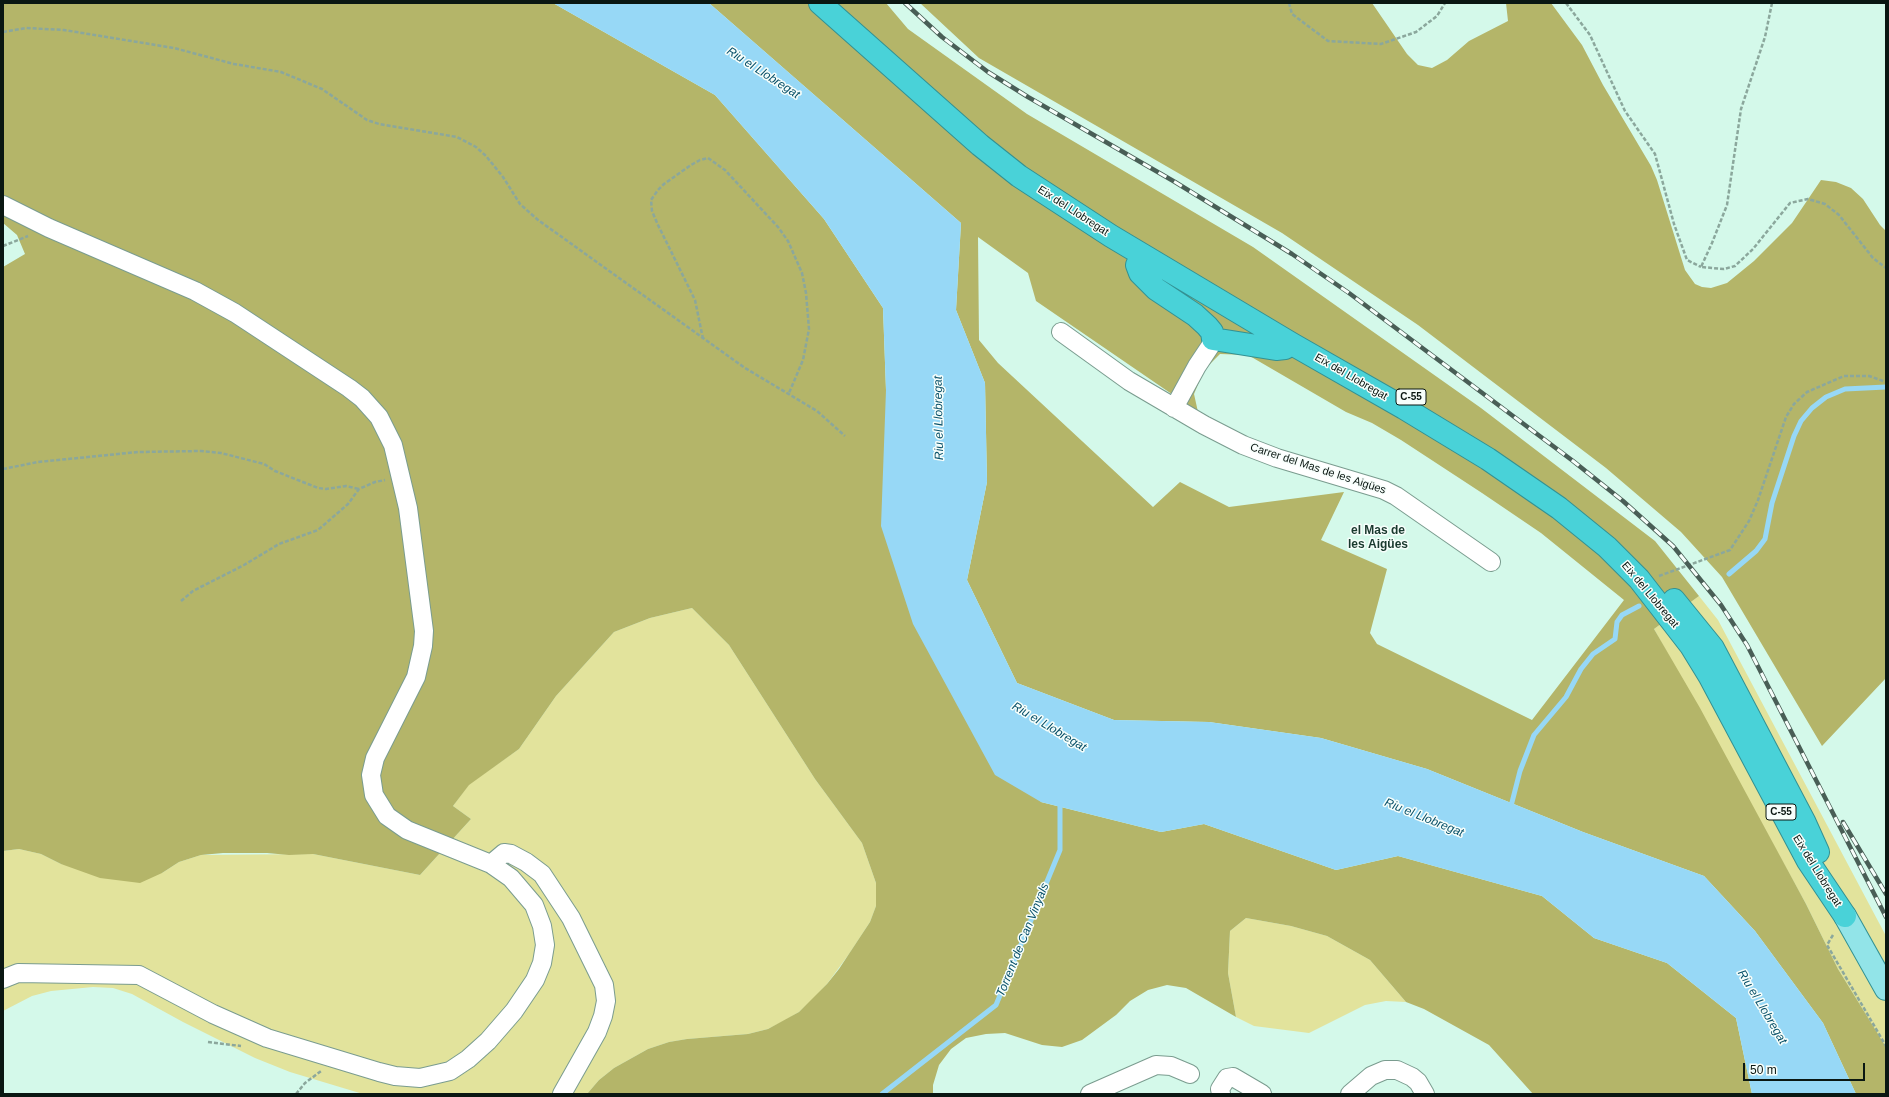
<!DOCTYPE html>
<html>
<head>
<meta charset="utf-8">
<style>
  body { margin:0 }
  #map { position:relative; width:1889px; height:1097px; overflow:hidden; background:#d4f9ea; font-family:Arial,sans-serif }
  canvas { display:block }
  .frame { position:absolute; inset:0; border:4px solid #0a1712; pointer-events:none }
  .scale { position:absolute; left:1743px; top:1063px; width:122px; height:18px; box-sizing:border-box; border:2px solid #0a1712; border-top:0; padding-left:5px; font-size:12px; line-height:14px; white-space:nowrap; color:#0a1712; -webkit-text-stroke:3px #f7fefb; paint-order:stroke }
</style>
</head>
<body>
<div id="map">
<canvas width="1889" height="1097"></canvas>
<div class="frame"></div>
<div class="scale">50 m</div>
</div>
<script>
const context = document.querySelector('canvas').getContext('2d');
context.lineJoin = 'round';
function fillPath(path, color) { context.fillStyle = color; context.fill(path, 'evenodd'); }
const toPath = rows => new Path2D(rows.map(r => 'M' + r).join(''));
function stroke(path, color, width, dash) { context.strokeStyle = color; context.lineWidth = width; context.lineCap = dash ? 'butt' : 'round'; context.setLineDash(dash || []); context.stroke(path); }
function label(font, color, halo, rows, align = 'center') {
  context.font = font + ' Arial,sans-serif'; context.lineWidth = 3; context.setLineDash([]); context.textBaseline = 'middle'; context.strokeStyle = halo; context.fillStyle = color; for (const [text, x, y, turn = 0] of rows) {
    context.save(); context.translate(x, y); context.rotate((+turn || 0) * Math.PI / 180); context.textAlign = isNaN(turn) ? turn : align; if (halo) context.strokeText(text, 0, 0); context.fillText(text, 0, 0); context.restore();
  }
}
const green = toPath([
  [1699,596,1718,620,1886,936,1886,1047,1838,969,1806,904,1654,629],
  [692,608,729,645,815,779,862,843,876,883,876,906,870,922,849,954,827,984,813,999,799,1012,784,1021,768,1029,748,1034,687,1039,669,1042,648,1049,614,1068,599,1080,587,1094,363,1094,290,1072,255,1058,183,1022,132,994,113,988,93,987,51,991,32,996,3,1011,3,851,19,849,41,854,61,864,162,873,179,862,201,855,313,854,420,875,471,819,453,806,469,784,519,749,556,696,614,632,650,618],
  [1246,918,1291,926,1327,936,1370,960,1406,1002,1386,1001,1365,1005,1309,1033,1254,1026,1236,1017,1228,973,1230,931]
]);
const forest = toPath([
  [3,3,553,3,715,95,824,219,883,308,886,390,1041,802,1161,832,1204,824,1336,870,1398,856,1542,896,1594,938,1667,963,1736,1018,1752,1094,1533,1094,1489,1045,1424,1009,1406,1002,1370,960,1327,936,1291,926,1246,918,1230,931,1228,973,1236,1017,1186,988,1167,985,1148,990,1130,1001,1116,1015,1082,1040,1062,1047,1042,1045,1005,1033,986,1034,966,1038,951,1049,939,1065,933,1085,933,1094,587,1094,599,1080,614,1068,648,1049,669,1042,687,1039,748,1034,768,1029,799,1012,827,984,839,969,870,922,876,906,876,883,862,843,815,779,729,645,692,608,650,618,614,632,556,696,519,749,469,785,453,806,471,819,420,875,313,854,289,855,267,853,223,853,201,855,179,862,162,873,140,883,100,878,61,864,41,854,19,849,3,851,3,267,25,254,17,235,3,223],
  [709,3,886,3,908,29,1027,114,1253,247,1481,408,1655,541,1699,596,1654,629,1700,708,1806,904,1838,969,1886,1047,1886,1094,1856,1094,1823,1023,1755,931,1704,876,1583,832,1427,769,1321,738,1209,722,1114,720,1017,683,967,580,987,482,985,383,956,310,961,223],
  [978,237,1028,273,1036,301,1198,412,1194,394,1204,370,1220,354,1248,355,1346,412,1372,423,1401,440,1482,493,1541,533,1624,600,1532,720,1377,644,1370,633,1387,569,1321,540,1344,492,1229,507,1180,482,1153,507,998,363,979,340],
  [920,3,1372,3,1407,54,1418,65,1432,68,1447,60,1469,41,1508,21,1506,3,1551,3,1582,45,1603,85,1651,166,1657,180,1685,270,1695,284,1702,287,1711,288,1727,283,1754,261,1792,223,1821,180,1836,182,1851,188,1863,199,1880,225,1886,231,1886,678,1822,746,1722,577,1681,532,1606,468,1418,325,1282,233,979,58]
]);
const water = toPath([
  [553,3,709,3,961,223,956,310,985,383,987,482,967,580,1017,683,1114,720,1209,722,1321,738,1427,769,1583,832,1704,876,1755,931,1823,1023,1856,1094,1752,1094,1736,1018,1667,963,1594,938,1542,896,1398,856,1336,870,1204,824,1161,832,1041,802,995,775,913,624,881,526,886,390,883,308,824,219,715,95]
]);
const stream = toPath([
  [1729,574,1756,551,1765,539,1772,503,1794,436,1801,421,1812,408,1826,397,1845,389,1886,387],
  [1510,810,1520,771,1534,735,1566,697,1581,669,1593,654,1615,639,1617,622,1622,615,1639,606],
  [882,1094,996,1005,1060,850,1060,801]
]);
const path = toPath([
  [1289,3,1292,14,1328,41,1381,44,1416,32,1437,16,1445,3],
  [1566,3,1590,35,1625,111,1655,154,1674,224,1687,260,1701,267],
  [1772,3,1765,37,1741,109,1727,205,1712,243,1701,267,1724,269,1735,266,1753,249,1790,203,1808,199,1825,204,1839,215,1873,258,1886,268],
  [3,32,26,28,64,30,174,48,234,64,281,72,322,89,367,120,379,124,457,137,476,147,486,156,503,177,520,204,538,220,745,368,817,411,845,436],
  [3,246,28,236],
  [703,339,695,300,658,225,652,211,651,200,658,190,664,184,691,165,700,160,708,158,725,170,778,227,788,241,802,273,806,293,809,329,803,360,789,393],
  [3,469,38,462,138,452,201,451,221,453,264,464,275,471,318,488,326,489,346,486,359,489],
  [1659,576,1730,550,1749,521,1758,500,1786,417,1794,404,1807,392,1844,376,1869,376,1886,382],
  [181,601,193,591,244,565,279,544,318,530,348,504,359,489,375,482,385,480],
  [1833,935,1827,945,1886,1046],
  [208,1042,241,1046],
  [296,1094,305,1083,321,1071]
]);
const minor = toPath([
  [3,205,49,228,195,291,235,313,349,388,362,398,379,417,393,445,408,508,424,631,423,646,416,677,375,758,371,775,374,795,387,816,407,830,491,864,511,878,534,905,542,926,545,945,542,963,535,980,514,1011,488,1041,468,1059,450,1071,420,1078,395,1076,379,1072,267,1038,213,1014,139,975,18,973,3,979],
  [1061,332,1129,381,1204,425,1243,445,1277,458,1384,490,1396,496,1491,562],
  [1174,408,1197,366,1211,345,1213,339],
  [491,864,504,853,511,854,526,862,542,874,571,918,604,985,606,1001,603,1016,597,1032,562,1094],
  [1090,1094,1156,1065,1171,1066,1190,1074],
  [1221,1094,1220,1089,1227,1078,1233,1077,1262,1094],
  [1350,1094,1371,1076,1385,1070,1397,1070,1412,1077,1418,1082,1425,1094]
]);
const major = toPath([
  [1845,916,1886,989]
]);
const highway = toPath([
  [820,3,980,145,1019,176,1111,236,1292,344,1404,408,1488,459,1559,508,1607,547,1639,579,1691,646,1710,677,1808,861,1845,916],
  [1142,255,1137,265,1140,273,1156,289,1195,315,1207,326,1212,332,1213,339,1276,349,1285,348,1292,344],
  [1674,600,1713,648,1804,821,1818,852]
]);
const rail = toPath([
  [905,3,942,37,988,72,1028,97,1175,182,1292,254,1349,293,1573,461,1623,501,1673,546,1721,605,1747,645,1886,917],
  [1843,822,1886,894]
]);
const shields = [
  [1411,397,30],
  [1781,812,30]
];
const shieldNames = [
  ["C-55",1411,397],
  ["C-55",1781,812]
];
const streetNames = [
  ["Eix del Llobregat",1073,211,33],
  ["Eix del Llobregat",1351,377,30],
  ["Carrer del Mas de les Aigües",1318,469,18],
  ["Eix del Llobregat",1650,595,50],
  ["Eix del Llobregat",1817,871,58]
];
const waterNames = [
  ["Riu el Llobregat",763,73,33],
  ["Riu el Llobregat",939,418,-91],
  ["Riu el Llobregat",1049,727,31],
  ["Riu el Llobregat",1424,818,22],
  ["Torrent de Can Vinyals",1023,940,-68],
  ["Riu el Llobregat",1762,1007,59]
];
const neighbourhoodNames = [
  ["el Mas de",1378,531],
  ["les Aigües",1378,545]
];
fillPath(green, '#e2e39c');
fillPath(forest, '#b4b569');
fillPath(water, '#97d8f6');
stroke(stream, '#97d8f6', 5);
stroke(minor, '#7a9c8f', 20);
stroke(major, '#339193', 24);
stroke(highway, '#339193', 24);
stroke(path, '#8ba79c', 2.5, [4, 2]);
stroke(minor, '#fff', 18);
stroke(major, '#92e4e8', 22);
stroke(highway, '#49d2d8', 22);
stroke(rail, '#495e56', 4.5);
stroke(rail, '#f7fefb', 3, [9]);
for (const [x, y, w] of shields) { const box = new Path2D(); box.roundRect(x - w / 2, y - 8, w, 16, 3); context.fillStyle = '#f7fefb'; context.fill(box); stroke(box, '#0a1712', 1); }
label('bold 10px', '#0a1712', null, shieldNames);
label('11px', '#0a1712', '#f7fefb', streetNames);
label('italic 12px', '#075069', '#f7fefb', waterNames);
label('bold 12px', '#19392e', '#f7fefb', neighbourhoodNames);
</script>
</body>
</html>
